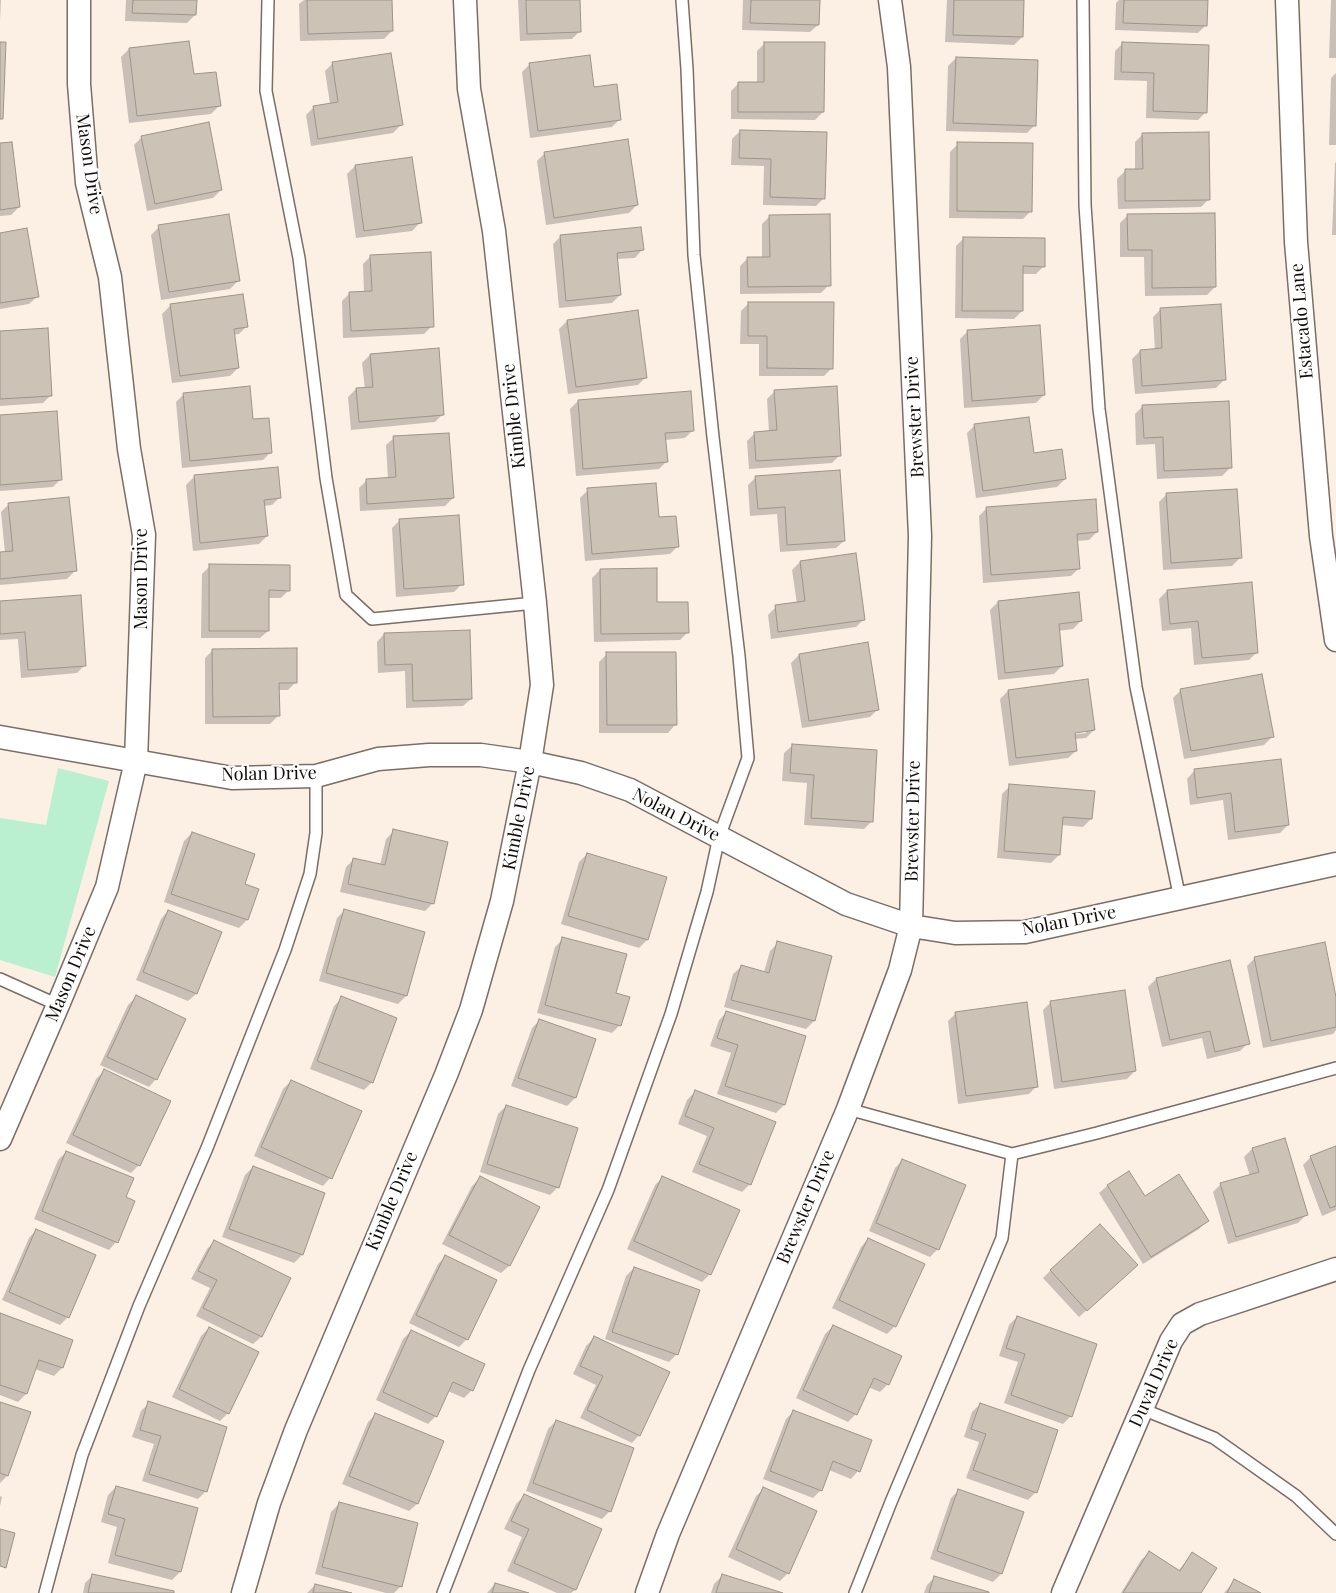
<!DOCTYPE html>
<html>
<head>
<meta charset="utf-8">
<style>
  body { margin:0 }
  canvas { display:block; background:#fcefe4 }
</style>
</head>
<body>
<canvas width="1336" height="1593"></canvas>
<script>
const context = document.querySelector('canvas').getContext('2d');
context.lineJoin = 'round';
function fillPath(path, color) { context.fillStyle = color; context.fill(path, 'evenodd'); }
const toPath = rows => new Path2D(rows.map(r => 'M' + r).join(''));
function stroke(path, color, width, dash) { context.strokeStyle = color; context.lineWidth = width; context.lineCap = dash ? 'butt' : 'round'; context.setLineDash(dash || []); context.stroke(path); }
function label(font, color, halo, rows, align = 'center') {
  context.font = font + ' "Playfair Display",serif'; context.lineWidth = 4.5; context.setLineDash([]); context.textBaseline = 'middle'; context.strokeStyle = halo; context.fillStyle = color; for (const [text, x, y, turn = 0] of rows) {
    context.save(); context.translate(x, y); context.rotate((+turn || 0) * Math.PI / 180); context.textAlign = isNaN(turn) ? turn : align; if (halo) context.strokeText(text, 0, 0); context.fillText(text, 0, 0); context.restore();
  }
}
const green = toPath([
  [58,768,109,781,55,977,0,960,0,818,46,825]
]);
const shadow = toPath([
  [0,0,1,0,0,21],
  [126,0,195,0,195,15,187,23,125,21],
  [304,0,391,0,392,31,384,39,300,41,299,4],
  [518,0,579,0,580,31,572,39,520,41],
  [743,0,819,0,818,25,810,32,742,30],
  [947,0,1023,0,1022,37,1014,45,945,42],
  [1119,0,1207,0,1206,25,1198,33,1115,30,1116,3],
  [1331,0,1336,0,1336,58,1329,58],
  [765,43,823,112,815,120,731,119,731,91,739,83,757,83,757,51],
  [1123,43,1206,112,1198,120,1146,118,1147,81,1114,80,1115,51],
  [129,49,192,75,219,106,211,114,129,123,121,57],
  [956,58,1035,125,1027,133,946,131,948,66],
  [333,63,401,125,393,133,311,146,306,115,314,107,330,104,325,71],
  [530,64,593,88,620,119,612,127,530,138,522,72],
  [1336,73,1336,145,1329,145,1331,78],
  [740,131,824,198,816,206,763,205,764,166,731,165,732,139],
  [1143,134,1209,199,1201,207,1118,209,1117,179,1125,171,1135,171,1135,142],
  [142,137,221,190,213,198,147,211,134,145],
  [958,144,1031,211,1023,219,949,218,950,152],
  [0,145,19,207,11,215,0,216],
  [545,153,637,205,629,213,546,225,537,161],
  [411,158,420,223,412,231,356,238,347,174,355,166],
  [1336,162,1336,235,1332,235,1335,163],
  [1128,215,1215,287,1207,295,1145,296,1144,257,1120,257,1120,223],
  [770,216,829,285,821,293,740,294,740,266,748,258,762,258,762,224],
  [159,227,238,281,230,289,161,300,151,235],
  [0,234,37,297,29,304,0,309],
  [561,236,642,250,635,258,616,259,620,295,612,303,559,308,553,244],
  [964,238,1044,266,1036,274,1022,274,1022,311,1014,319,955,318,956,246],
  [371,256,432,326,424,334,343,338,342,301,350,293,364,293,363,264],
  [749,303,832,368,824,376,759,376,759,344,740,344,741,311],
  [170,306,247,326,239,334,233,335,238,368,230,376,172,383,162,314],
  [1161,309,1224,380,1216,388,1135,394,1132,359,1140,351,1155,350,1153,317],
  [567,321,646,377,638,385,568,394,559,329],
  [968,331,1044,395,1036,403,964,408,960,339],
  [0,332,51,395,43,403,0,406],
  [370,355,443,414,435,422,351,430,348,397,356,389,365,389,362,363],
  [775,391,840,455,832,463,749,469,747,441,755,433,769,432,767,399],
  [183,395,252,421,271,452,263,460,182,468,176,402],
  [578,401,693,430,685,438,665,440,667,461,659,469,576,476,570,409],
  [1143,406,1230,468,1222,476,1157,479,1155,444,1136,445,1135,414],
  [0,416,61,479,53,487,0,491],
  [975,425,1033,454,1065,479,1057,487,976,498,967,433],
  [394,438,453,498,445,506,360,511,359,488,367,480,388,479,386,445],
  [194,477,280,497,272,505,264,506,267,536,259,544,193,551,186,485],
  [756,477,844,541,836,548,780,552,777,514,750,516,748,485],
  [588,490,658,519,678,546,670,554,585,561,580,498],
  [1167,494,1240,558,1232,566,1163,570,1159,502],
  [9,504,75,571,67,579,0,585,0,553,5,553,1,512],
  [987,508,1097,532,1089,540,1077,541,1079,568,1071,576,983,583,979,516],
  [400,520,462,584,454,592,396,597,392,528],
  [855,554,864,619,856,627,771,639,768,615,776,607,797,604,792,570,800,562],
  [210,566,289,590,281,598,268,598,268,631,260,638,201,638,202,574],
  [600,570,656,603,688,632,680,640,594,642,592,578],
  [1167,591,1257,652,1249,660,1194,665,1191,628,1162,631,1159,599],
  [1078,593,1081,621,1073,629,1058,631,1062,666,1054,674,998,680,990,610,998,602],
  [0,602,85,665,77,673,21,678,18,639,0,640],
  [384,634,471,699,463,706,406,708,405,671,378,673,377,642],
  [213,650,296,682,288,690,278,690,278,716,270,724,205,724,205,658],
  [607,654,675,725,668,733,599,733,599,662],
  [799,655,878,709,870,717,802,728,791,663],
  [1181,690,1272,737,1264,745,1184,759,1173,698],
  [1008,691,1094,730,1086,738,1074,739,1076,751,1068,758,1009,766,1000,699],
  [1086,730,1086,733,1069,735,1068,732],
  [792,746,872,821,864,829,804,825,807,783,782,781,784,753],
  [1194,771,1288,825,1280,833,1228,840,1223,800,1190,805,1187,779],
  [1010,786,1091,819,1083,827,1061,825,1059,855,1051,863,997,858,1002,794],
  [394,831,433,903,425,911,340,892,346,867,354,859,380,865,386,839],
  [192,833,243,885,247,920,239,928,164,902,184,841],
  [587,854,665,878,647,940,639,948,561,924,579,862],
  [345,910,423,933,406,996,398,1004,319,981,337,918],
  [168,911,196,994,188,1001,136,980,161,919],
  [563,939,615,994,620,1025,612,1033,537,1013,555,947],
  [778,943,814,1021,806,1029,724,1007,733,974,741,967,764,972,770,951],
  [1255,958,1336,1003,1336,1030,1333,1034,1263,1048,1247,966],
  [1156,979,1248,1043,1240,1051,1207,1059,1202,1038,1162,1047,1148,987],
  [136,997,156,1079,149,1087,100,1065,128,1005],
  [342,998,372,1082,364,1090,310,1069,334,1006],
  [1051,1002,1135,1071,1127,1079,1054,1089,1043,1010],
  [727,1012,805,1037,784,1105,776,1113,717,1094,731,1053,710,1046,719,1020],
  [956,1013,1037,1086,1029,1094,958,1104,948,1021],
  [540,1020,594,1039,575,1098,567,1106,511,1086,532,1028],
  [104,1071,139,1165,131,1173,66,1143,96,1079],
  [291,1081,360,1112,330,1178,323,1186,254,1156,283,1089],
  [695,1092,750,1184,742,1192,692,1172,707,1136,678,1124,687,1100],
  [506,1106,558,1187,550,1195,480,1172,498,1114],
  [1336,1147,1336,1210,1322,1216,1303,1165,1311,1157],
  [1252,1149,1306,1215,1298,1223,1228,1244,1213,1192,1221,1184,1250,1176,1244,1157],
  [66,1152,125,1198,116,1242,109,1250,34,1219,58,1160],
  [903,1160,938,1249,930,1257,869,1231,895,1168],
  [253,1167,324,1193,302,1255,294,1263,222,1237,245,1175],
  [1129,1172,1144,1197,1207,1221,1199,1229,1143,1264,1099,1193,1107,1186],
  [663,1177,710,1274,702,1282,627,1249,655,1185],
  [480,1178,509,1266,501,1273,442,1244,472,1186],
  [36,1230,68,1317,60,1325,2,1300,29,1238],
  [868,1239,895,1326,887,1334,832,1308,861,1247],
  [215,1241,290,1279,261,1337,253,1344,196,1316,210,1288,191,1279,207,1249],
  [446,1256,495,1280,467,1339,459,1347,409,1323,438,1264],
  [634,1268,677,1354,669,1362,605,1339,626,1276],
  [1051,1270,1128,1272,1079,1317,1043,1278],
  [0,1315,72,1341,62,1368,54,1376,35,1369,26,1394,18,1402,0,1395],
  [1017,1317,1071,1416,1063,1424,1004,1403,1018,1362,999,1356,1009,1325],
  [833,1326,888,1384,880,1392,868,1387,856,1414,848,1422,796,1398,825,1334],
  [209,1328,228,1413,220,1421,172,1397,201,1336],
  [411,1331,472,1390,464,1398,448,1391,436,1416,428,1424,376,1400,403,1339],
  [594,1338,639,1435,632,1443,580,1418,596,1385,573,1374,586,1346],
  [0,1403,7,1476,0,1483],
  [149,1403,206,1491,198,1499,142,1481,154,1444,132,1437,141,1411],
  [980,1404,1036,1492,1028,1500,966,1478,979,1442,964,1437,972,1412],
  [794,1411,858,1471,851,1479,829,1470,821,1490,813,1498,763,1479,786,1419],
  [376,1414,417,1504,409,1511,342,1484,368,1422],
  [556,1421,610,1511,602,1519,526,1491,548,1429],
  [116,1487,196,1509,180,1572,172,1580,108,1563,117,1527,101,1522,108,1495],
  [764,1489,788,1573,780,1581,728,1557,756,1496],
  [959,1490,1001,1574,993,1582,930,1559,951,1498],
  [0,1496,2,1497,0,1506],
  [524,1496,601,1530,575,1590,571,1593,557,1593,507,1571,522,1537,504,1529,516,1504],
  [339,1504,417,1524,400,1587,394,1593,386,1593,315,1574,331,1512],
  [1149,1553,1178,1571,1192,1554,1200,1593,1121,1593,1141,1560],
  [93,1575,173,1593,83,1593,85,1583],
  [722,1576,778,1593,711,1593,714,1584],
  [935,1577,987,1593,924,1593,927,1585],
  [1234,1581,1259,1593,1224,1593],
  [495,1584,525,1593,487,1593],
  [315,1585,347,1593,307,1593]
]);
const building = toPath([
  [133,0,197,0,196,15,132,13,133,0],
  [307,0,392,0,393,31,308,34,307,0],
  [526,0,580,0,581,32,527,34,526,0],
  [751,0,820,0,819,25,750,23,751,0],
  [954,0,1024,0,1023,37,953,35,954,0],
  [1124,0,1208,0,1207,26,1123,23,1124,0],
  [189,41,194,74,216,72,221,106,137,116,129,48,189,41],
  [0,42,6,42,3,119,0,119,0,42],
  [764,42,825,42,824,112,738,112,738,82,764,82,764,42],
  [1122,42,1209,45,1207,113,1153,111,1154,73,1121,72,1122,42],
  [391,53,403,125,318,139,313,106,338,102,332,62,391,53],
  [590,55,594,87,617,84,621,120,538,131,529,63,590,55],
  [956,57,1038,60,1036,126,953,123,956,57],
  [209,122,222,190,155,204,141,136,209,122],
  [740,130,827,132,825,199,770,197,771,159,739,158,740,130],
  [1209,132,1210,200,1125,201,1125,169,1143,169,1142,133,1209,132],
  [628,139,638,205,554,218,544,152,628,139],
  [12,142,20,207,0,210,0,143,12,142],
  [957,142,1033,143,1032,212,957,211,957,142],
  [412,157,422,223,364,231,355,165,412,157],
  [1215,213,1216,287,1152,288,1152,250,1128,250,1127,214,1215,213],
  [229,214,240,281,169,292,158,225,229,214],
  [830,214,831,286,748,287,747,257,770,257,769,215,830,214],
  [641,227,644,250,617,253,621,295,566,301,560,235,641,227],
  [27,228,39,297,0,303,0,233,27,228],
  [963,237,1045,238,1045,267,1023,266,1023,311,962,311,963,237],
  [431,252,434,327,351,331,349,292,372,291,370,255,431,252],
  [243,294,248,327,234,329,239,368,180,376,170,304,243,294],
  [748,302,834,302,833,369,767,368,767,336,748,336,748,302],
  [1221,304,1226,380,1142,386,1140,350,1162,348,1160,308,1221,304],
  [638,310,647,378,576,387,567,320,638,310],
  [1040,325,1045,395,972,401,967,330,1040,325],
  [48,328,52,396,0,399,0,331,48,328],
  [439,348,444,415,359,422,356,388,373,387,370,354,439,348],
  [250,386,253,419,269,418,272,453,190,461,183,393,250,386],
  [837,386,841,456,756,461,754,432,777,430,774,390,837,386],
  [691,391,694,431,665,433,668,462,583,469,578,400,691,391],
  [1229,401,1232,468,1164,471,1163,437,1144,438,1142,405,1229,401],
  [57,411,62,480,0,485,0,415,57,411],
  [1029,417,1034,453,1062,449,1066,479,983,491,974,424,1029,417],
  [449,433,454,498,367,504,366,479,396,477,393,436,449,433],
  [278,467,281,498,264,500,268,536,200,543,194,475,278,467],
  [840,470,845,541,787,545,785,507,758,509,755,476,840,470],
  [656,483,659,517,676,516,679,547,592,554,587,488,656,483],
  [1237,489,1242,558,1171,563,1166,493,1237,489],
  [69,497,77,571,0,579,0,552,13,551,8,503,69,497],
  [1096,499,1098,532,1077,534,1080,569,991,575,986,507,1096,499],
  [459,515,464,585,404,589,399,519,459,515],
  [856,553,865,620,778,632,775,605,805,601,800,561,856,553],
  [209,564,290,565,290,591,269,590,269,631,209,631,209,564],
  [657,568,657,602,688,602,689,633,601,634,600,569,657,568],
  [1252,582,1258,653,1202,658,1198,621,1170,624,1167,590,1252,582],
  [1079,592,1082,621,1059,624,1063,666,1005,673,998,601,1079,592],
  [81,595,86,666,28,670,25,632,0,634,0,601,81,595],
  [470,630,472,699,413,701,412,664,385,665,384,633,470,630],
  [868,642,879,710,809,721,799,654,868,642],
  [297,648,297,683,279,683,280,716,213,717,212,649,297,648],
  [606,652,676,652,677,725,607,725,606,652],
  [1262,674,1274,737,1191,751,1180,689,1262,674],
  [1088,679,1095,730,1075,733,1077,751,1016,758,1008,690,1088,679],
  [792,744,877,750,873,822,811,818,814,775,790,773,792,744],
  [1281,759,1289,825,1235,832,1231,793,1197,798,1194,769,1281,759],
  [1009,784,1095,791,1092,819,1063,817,1060,855,1004,851,1009,784],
  [393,829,448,842,434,904,348,884,353,858,385,865,393,829],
  [192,832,255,854,245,884,259,889,248,920,171,894,192,832],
  [587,853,667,877,648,940,568,916,587,853],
  [344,909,425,932,407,996,326,973,344,909],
  [168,910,222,932,197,994,143,972,168,910],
  [562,937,627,954,616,993,630,997,621,1026,545,1005,562,937],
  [777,941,832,956,815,1021,731,1000,741,965,769,973,777,941],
  [1325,942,1336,997,1336,1027,1271,1041,1254,957,1325,942],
  [1230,960,1250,1044,1215,1052,1210,1031,1170,1040,1156,978,1230,960],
  [1125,990,1136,1071,1062,1082,1050,1001,1125,990],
  [136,995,186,1019,157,1080,107,1057,136,995],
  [341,996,397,1018,373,1083,317,1061,341,996],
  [1027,1002,1038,1087,966,1096,955,1012,1027,1002],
  [726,1011,806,1036,785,1105,725,1086,738,1045,717,1038,726,1011],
  [539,1019,596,1039,576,1098,518,1078,539,1019],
  [104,1069,171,1101,140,1166,73,1135,104,1069],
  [291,1080,362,1111,332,1179,261,1147,291,1080],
  [695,1090,776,1122,751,1185,699,1164,714,1128,685,1116,695,1090],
  [506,1105,578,1128,559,1188,487,1164,506,1105],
  [1285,1138,1308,1215,1236,1237,1220,1183,1259,1172,1252,1148,1285,1138],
  [1336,1146,1336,1206,1330,1208,1310,1156,1336,1146],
  [66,1151,134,1178,126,1197,135,1201,118,1243,42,1211,66,1151],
  [902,1159,966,1185,939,1250,876,1223,902,1159],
  [253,1166,325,1193,303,1255,229,1229,253,1166],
  [1129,1171,1145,1196,1179,1174,1209,1221,1151,1257,1107,1185,1129,1171],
  [480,1176,540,1207,510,1266,449,1235,480,1176],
  [662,1176,740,1210,711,1275,634,1241,662,1176],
  [1100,1224,1138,1265,1087,1311,1050,1270,1100,1224],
  [36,1229,96,1255,69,1318,9,1292,36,1229],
  [868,1238,925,1264,896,1327,839,1300,868,1238],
  [214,1240,291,1278,262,1337,203,1308,217,1280,198,1271,214,1240],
  [445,1255,497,1280,468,1340,416,1315,445,1255],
  [634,1267,700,1290,678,1355,612,1332,634,1267],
  [0,1313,73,1340,63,1368,39,1360,27,1394,0,1385,0,1313],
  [1017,1316,1097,1344,1072,1417,1011,1395,1025,1354,1006,1348,1017,1316],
  [833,1325,902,1356,889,1385,874,1378,857,1415,803,1390,833,1325],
  [209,1327,259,1352,229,1414,179,1389,209,1327],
  [411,1330,485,1364,473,1391,453,1382,437,1417,383,1392,411,1330],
  [594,1336,670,1372,640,1436,587,1410,603,1376,580,1366,594,1336],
  [148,1401,227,1427,207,1492,149,1474,161,1436,140,1430,148,1401],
  [0,1402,31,1412,8,1476,0,1473,0,1402],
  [980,1403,1058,1430,1037,1493,973,1470,986,1434,971,1429,980,1403],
  [793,1410,872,1440,860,1472,833,1461,822,1491,770,1471,793,1410],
  [375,1413,444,1441,418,1504,349,1476,375,1413],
  [556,1420,634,1448,611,1512,533,1483,556,1420],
  [116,1486,198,1508,181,1572,115,1555,125,1519,108,1514,116,1486],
  [763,1487,817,1511,789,1574,736,1549,763,1487],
  [958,1489,1024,1512,1002,1574,937,1551,958,1489],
  [524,1494,602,1529,576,1590,514,1563,529,1529,511,1521,524,1494],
  [339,1502,418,1523,402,1587,322,1567,339,1502],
  [0,1529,15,1533,6,1568,0,1566,0,1529],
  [1149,1551,1180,1571,1192,1552,1217,1568,1201,1593,1123,1593,1149,1551],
  [92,1574,174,1591,174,1593,88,1593,92,1574],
  [722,1574,783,1593,716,1593,722,1574],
  [934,1576,989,1592,989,1593,929,1593,934,1576],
  [1234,1579,1261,1593,1227,1593,1234,1579],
  [495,1583,529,1593,492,1593,495,1583],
  [315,1584,352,1593,313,1593,315,1584]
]);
const service = toPath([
  [268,0,266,91,299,258,326,478,346,595,372,619,535,603],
  [1083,0,1085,205,1099,409,1136,687,1180,899],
  [0,979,58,1005],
  [848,1109,1012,1154,1002,1238,891,1502,855,1593],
  [1012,1154,1097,1133,1336,1068],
  [1142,1409,1214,1438,1296,1496,1336,1534],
  [45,1593,82,1455,139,1306,207,1148,285,950,310,874,316,833,316,776],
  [443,1593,529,1370,608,1190,671,1014,707,892,719,837,748,758,739,656,713,437,694,255,687,69,682,0]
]);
const minor = toPath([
  [1287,0,1296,242,1321,536,1336,640],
  [0,737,232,778,316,776,378,759,429,755,481,755,530,762,581,773,630,790,846,904,911,926,955,933,1025,932,1336,864],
  [0,1139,58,1005,107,887,136,761,144,535,129,449,110,277,87,183,79,84,79,0],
  [243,1593,269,1503,296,1430,446,1075,471,1010,502,901,530,762,542,685,535,603,494,231,469,89,465,0],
  [647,1593,668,1534,848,1109,900,970,911,926,920,536,899,67,890,0],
  [1063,1593,1171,1341,1182,1324,1200,1314,1336,1269]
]);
const streetNames = [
  ["Mason Drive",89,164,82],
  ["Estacado Lane",1302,321,-95],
  ["Kimble Drive",514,416,-96],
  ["Brewster Drive",915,417,-93],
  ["Mason Drive",141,579,-90],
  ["Nolan Drive",269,774,-1],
  ["Nolan Drive",676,815,27],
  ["Kimble Drive",519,818,-79],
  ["Brewster Drive",913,821,-89],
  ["Nolan Drive",1069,921,-11],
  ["Mason Drive",71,974,-67],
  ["Kimble Drive",392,1201,-67],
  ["Brewster Drive",806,1207,-67],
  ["Duval Drive",1154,1383,-66]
];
fillPath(green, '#baf0cf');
fillPath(shadow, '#0003');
fillPath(building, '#ccc2b5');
stroke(building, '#9e9489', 1);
stroke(service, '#7a6e65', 14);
stroke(minor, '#7a6e65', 25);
stroke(service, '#fff', 11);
stroke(minor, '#fff', 22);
label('18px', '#110c09', '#fff', streetNames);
</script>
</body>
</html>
